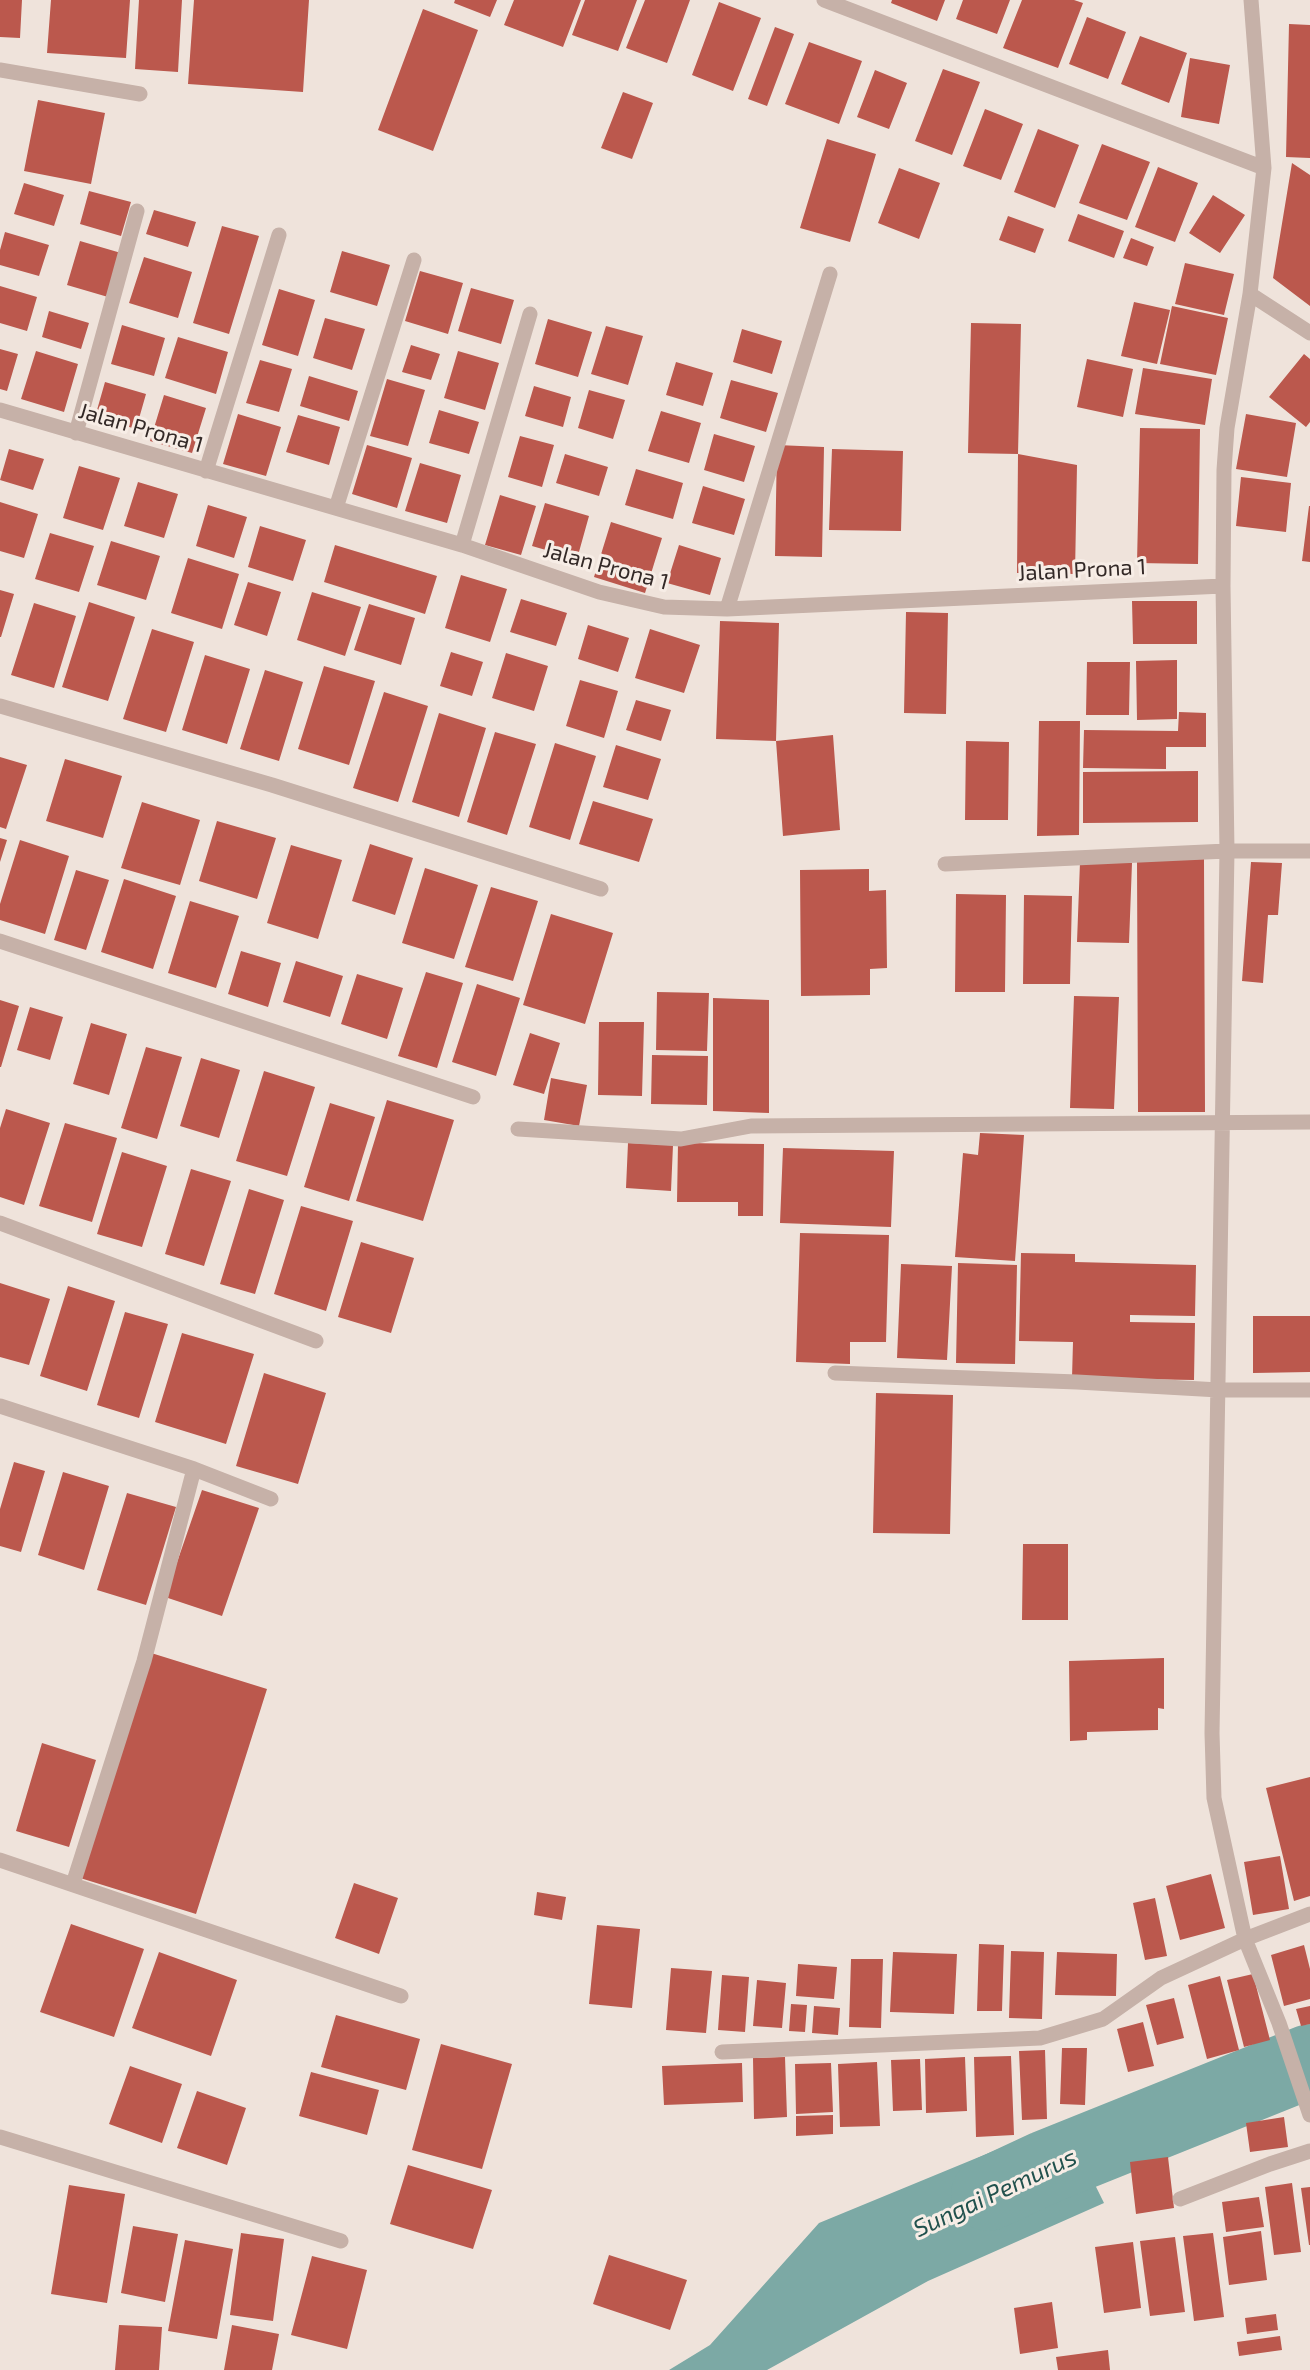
<!DOCTYPE html>
<html>
<head>
<meta charset="utf-8">
<style>
  body { margin:0 }
  canvas { display:block; background:#efe3db }
</style>
</head>
<body>
<canvas width="1310" height="2370"></canvas>
<script>
const context = document.querySelector('canvas').getContext('2d');
context.lineJoin = 'round';
function fillPath(path, color) { context.fillStyle = color; context.fill(path, 'evenodd'); }
const toPath = rows => new Path2D(rows.map(r => 'M' + r).join(''));
function stroke(path, color, width, dash) { context.strokeStyle = color; context.lineWidth = width; context.lineCap = dash ? 'butt' : 'round'; context.setLineDash(dash || []); context.stroke(path); }
function label(font, color, halo, rows, align = 'center') {
  context.font = font + ' "Exo 2",sans-serif'; context.lineWidth = 6; context.setLineDash([]); context.textBaseline = 'middle'; context.strokeStyle = halo; context.fillStyle = color; for (const [text, x, y, turn = 0] of rows) {
    context.save(); context.translate(x, y); context.rotate((+turn || 0) * Math.PI / 180); context.textAlign = isNaN(turn) ? turn : align; if (halo) context.strokeText(text, 0, 0); context.fillText(text, 0, 0); context.restore();
  }
}
const water = toPath([
  [1064,2122,1104,2203,928,2281,767,2370,669,2370,710,2345,819,2223]
]);
const river = toPath([
  [988,2194,1046,2167,1310,2061]
]);
const building = toPath([
  [0,0,22,0,20,38,0,37],
  [51,0,130,0,126,58,47,53],
  [139,0,182,0,178,72,135,69],
  [194,0,309,0,303,92,188,84],
  [455,0,497,0,490,17,454,3],
  [514,0,581,0,563,47,504,25],
  [585,0,637,0,618,51,572,35],
  [645,0,690,0,667,63,626,48],
  [892,0,945,0,937,21,891,3],
  [963,0,1010,0,997,34,956,19],
  [1022,0,1074,0,1083,3,1058,68,1003,48],
  [719,2,761,18,733,91,692,75],
  [423,9,478,30,433,151,378,130],
  [1087,17,1126,32,1108,79,1069,64],
  [1289,24,1310,25,1310,158,1286,157],
  [775,27,794,34,767,106,748,99],
  [1140,36,1187,53,1169,103,1121,84],
  [809,42,862,61,839,124,785,104],
  [1190,58,1230,65,1219,124,1181,117],
  [943,69,980,82,952,155,915,141],
  [875,70,907,83,889,129,857,117],
  [623,92,653,103,632,159,601,148],
  [38,100,105,113,91,184,24,171],
  [985,109,1023,124,1001,180,963,166],
  [1038,129,1079,145,1055,208,1014,192],
  [827,139,876,154,850,242,800,228],
  [1102,144,1150,162,1127,220,1079,203],
  [1292,163,1310,175,1310,306,1273,278],
  [1158,167,1198,183,1175,242,1135,227],
  [899,168,940,183,919,239,878,223],
  [24,183,64,195,54,226,14,214],
  [89,191,131,202,121,236,80,224],
  [1213,195,1245,215,1220,253,1189,233],
  [154,210,196,222,188,247,146,234],
  [1078,214,1124,231,1114,258,1068,241],
  [1008,216,1044,229,1035,253,999,240],
  [222,226,259,236,229,334,193,323],
  [5,232,49,245,39,276,0,265,0,250],
  [1131,238,1154,247,1147,266,1123,258],
  [80,241,121,253,108,297,67,285],
  [342,251,390,265,377,306,330,292],
  [144,257,192,272,178,318,129,303],
  [1185,263,1234,274,1224,315,1175,304],
  [420,271,463,283,448,334,405,321],
  [0,286,37,297,27,331,0,323],
  [471,288,514,300,501,344,458,331],
  [279,289,315,300,298,356,262,345],
  [1134,302,1170,310,1157,364,1121,356],
  [1172,306,1228,318,1216,375,1160,364],
  [49,311,89,323,81,349,42,337],
  [325,318,365,329,352,370,313,358],
  [548,319,592,332,578,377,535,364],
  [971,323,1021,324,1018,454,968,453],
  [122,325,165,338,154,376,111,364],
  [606,326,643,336,628,385,591,374],
  [742,329,782,341,772,374,733,362],
  [178,337,228,352,216,394,165,378],
  [411,345,440,354,431,380,402,372],
  [0,349,18,354,7,391,0,389],
  [36,351,78,364,64,412,21,399],
  [458,351,499,363,485,410,444,398],
  [1304,354,1310,359,1310,422,1306,427,1269,397],
  [1087,359,1133,369,1123,417,1077,407],
  [260,360,292,369,279,412,246,403],
  [676,362,713,373,703,406,666,395],
  [1143,368,1212,379,1205,425,1135,414],
  [309,376,358,391,349,421,300,406],
  [387,379,425,390,408,446,370,436],
  [731,380,778,393,766,432,720,418],
  [105,382,146,394,136,429,95,417],
  [534,386,571,397,563,427,525,416],
  [589,390,625,400,613,439,578,428],
  [164,395,206,408,192,453,150,441],
  [439,410,479,422,469,454,429,443],
  [661,411,701,423,689,463,648,451],
  [238,414,281,427,266,476,223,464],
  [1246,414,1296,423,1287,477,1236,469],
  [298,415,340,427,329,465,286,452],
  [1140,428,1200,429,1198,564,1137,563],
  [714,434,755,446,744,482,704,470],
  [520,436,554,445,542,487,508,477],
  [367,445,412,458,397,508,352,494],
  [777,445,824,447,822,557,775,556],
  [9,449,44,459,33,490,0,480],
  [832,449,903,451,901,531,829,530],
  [565,454,608,467,599,496,556,483],
  [1018,454,1077,465,1075,574,1017,573],
  [420,463,461,475,447,523,405,511],
  [79,466,120,478,103,530,63,518],
  [636,469,683,483,673,519,625,505],
  [1241,477,1291,483,1286,532,1236,526],
  [138,482,178,494,164,538,124,526],
  [703,486,745,499,734,535,692,523],
  [500,495,536,506,521,555,485,545],
  [0,502,38,514,24,558,0,551],
  [545,503,589,516,577,559,532,546],
  [208,505,247,517,234,558,196,546],
  [1309,506,1310,506,1310,562,1302,561],
  [611,522,662,538,645,593,594,577],
  [260,526,306,540,293,581,248,567],
  [50,533,94,546,79,592,35,579],
  [111,541,160,556,146,600,97,585],
  [335,545,437,576,425,614,324,582],
  [679,545,721,558,710,595,667,583],
  [188,558,239,574,222,629,171,613],
  [461,575,507,589,490,642,445,628],
  [248,582,281,592,267,636,234,625],
  [0,590,14,594,1,637,0,637],
  [312,592,361,607,345,656,297,640],
  [521,599,567,613,556,646,510,632],
  [1132,601,1197,601,1197,644,1133,644],
  [89,602,135,617,108,701,62,687],
  [34,603,76,616,54,688,11,675],
  [369,604,415,618,401,665,354,650],
  [906,612,948,613,946,714,904,713],
  [720,621,779,623,776,741,716,739],
  [588,625,629,638,618,672,578,659],
  [152,629,194,642,166,732,123,719],
  [650,629,700,645,684,693,635,678],
  [451,652,483,662,472,696,440,686],
  [506,653,548,666,534,711,492,698],
  [205,655,250,669,227,744,182,730],
  [1177,660,1177,719,1137,720,1136,661],
  [1087,662,1130,662,1129,715,1086,715],
  [324,666,375,681,349,765,298,749],
  [265,670,303,682,279,761,240,749],
  [580,680,618,691,604,738,566,726],
  [384,692,428,706,398,802,353,788],
  [636,700,671,710,661,741,626,730],
  [1179,712,1206,713,1206,747,1166,747,1166,769,1083,768,1084,730,1178,731],
  [439,713,486,728,459,817,412,802],
  [1039,721,1080,721,1079,835,1037,836],
  [495,732,536,744,507,835,467,822],
  [833,735,840,830,783,836,776,741],
  [966,741,1009,742,1008,820,965,820],
  [555,743,596,756,570,840,529,827],
  [616,745,661,759,648,800,603,787],
  [0,757,27,765,6,829,0,827],
  [65,759,122,776,103,838,46,821],
  [1198,771,1198,822,1083,823,1083,772],
  [593,801,653,819,639,862,579,844],
  [142,802,200,820,180,885,121,868],
  [217,821,276,838,257,899,199,881],
  [0,838,7,840,0,862],
  [20,840,69,856,45,934,0,920,0,904],
  [370,844,413,858,395,915,352,901],
  [291,845,342,860,318,939,267,923],
  [1204,859,1205,1112,1138,1112,1137,860],
  [1080,862,1132,863,1129,943,1077,942],
  [1251,862,1282,863,1278,915,1268,915,1263,983,1242,981],
  [425,868,478,885,454,959,402,943],
  [869,869,869,891,886,890,887,968,870,969,870,995,801,996,800,870],
  [76,870,109,880,86,950,54,940],
  [124,879,176,896,153,969,101,952],
  [491,887,538,901,513,981,465,967],
  [956,894,1006,895,1005,992,955,992],
  [1024,895,1072,896,1070,984,1023,984],
  [190,901,239,916,216,988,168,973],
  [551,914,613,933,585,1024,523,1005],
  [241,951,281,963,268,1007,228,994],
  [296,961,343,976,330,1017,283,1002],
  [426,972,463,983,437,1068,398,1056],
  [357,974,403,988,387,1039,341,1024],
  [477,984,520,998,496,1076,452,1062],
  [657,992,709,993,707,1051,656,1050],
  [1074,996,1119,997,1114,1109,1070,1108],
  [713,998,769,1000,769,1113,713,1111],
  [0,1000,19,1006,1,1067,0,1067],
  [30,1007,63,1017,50,1060,17,1050],
  [599,1022,644,1022,642,1096,598,1095],
  [91,1023,127,1034,109,1095,73,1084],
  [530,1033,560,1043,544,1094,513,1085],
  [146,1047,182,1057,157,1139,121,1128],
  [652,1055,708,1056,707,1105,651,1104],
  [201,1058,240,1070,219,1138,180,1126],
  [264,1071,315,1087,287,1176,236,1161],
  [551,1078,587,1085,579,1126,544,1120],
  [387,1100,454,1120,423,1221,356,1201],
  [330,1103,375,1117,349,1201,304,1187],
  [6,1109,50,1123,24,1205,0,1197,0,1128],
  [65,1123,117,1138,92,1222,39,1206],
  [980,1133,1024,1135,1015,1261,955,1257,963,1153,978,1155],
  [628,1143,673,1145,671,1191,626,1188],
  [678,1143,764,1144,763,1216,738,1216,738,1202,677,1202],
  [783,1148,894,1151,891,1227,780,1223],
  [122,1152,167,1166,142,1247,97,1234],
  [191,1169,231,1181,204,1266,165,1254],
  [249,1189,284,1200,255,1294,220,1284],
  [301,1206,353,1221,326,1311,274,1294],
  [800,1233,889,1235,886,1342,850,1342,850,1364,796,1362],
  [361,1242,414,1258,391,1333,338,1317],
  [1021,1253,1075,1254,1075,1262,1196,1265,1195,1316,1130,1315,1130,1322,1195,1323,1194,1380,1072,1378,1073,1342,1019,1341],
  [958,1263,1017,1265,1015,1364,956,1363],
  [901,1264,952,1266,947,1360,897,1358],
  [0,1283,50,1299,29,1365,0,1357],
  [68,1286,115,1301,87,1391,40,1376],
  [125,1312,168,1324,139,1418,97,1405],
  [1253,1316,1310,1316,1310,1372,1253,1373],
  [182,1333,254,1354,226,1444,155,1422],
  [264,1373,326,1393,298,1484,236,1466],
  [876,1393,953,1395,950,1534,873,1533],
  [14,1462,45,1471,21,1552,0,1546,0,1509],
  [63,1472,109,1486,84,1570,38,1555],
  [202,1490,259,1508,222,1616,165,1597],
  [127,1493,176,1507,146,1605,97,1590],
  [1023,1544,1068,1544,1068,1620,1022,1620],
  [148,1652,267,1689,196,1914,77,1877],
  [1164,1658,1164,1709,1158,1708,1158,1730,1087,1732,1087,1740,1070,1741,1069,1661],
  [42,1743,96,1760,69,1847,16,1831],
  [1310,1777,1310,1896,1294,1901,1266,1788],
  [1280,1856,1289,1909,1253,1915,1244,1862],
  [1211,1874,1225,1928,1180,1940,1166,1886],
  [354,1883,398,1898,379,1954,335,1938],
  [537,1892,566,1897,562,1920,534,1915],
  [1155,1898,1167,1956,1145,1960,1133,1903],
  [71,1924,144,1949,114,2037,40,2012],
  [597,1925,640,1929,632,2008,589,2004],
  [979,1944,1004,1945,1002,2011,977,2011],
  [1304,1945,1310,1969,1310,1999,1284,2006,1271,1955],
  [1011,1951,1044,1952,1042,2019,1009,2018],
  [159,1952,237,1980,211,2056,132,2028],
  [893,1952,957,1954,954,2014,890,2012],
  [1057,1952,1117,1954,1116,1996,1055,1995],
  [851,1959,883,1959,881,2028,849,2027],
  [798,1964,837,1967,834,1999,796,1996],
  [671,1968,712,1971,706,2033,666,2030],
  [1253,1974,1270,2040,1244,2047,1227,1980],
  [722,1975,749,1977,745,2032,718,2030],
  [1220,1976,1239,2050,1207,2059,1188,1985],
  [757,1980,786,1983,782,2028,753,2026],
  [1174,1998,1184,2038,1157,2045,1146,2005],
  [791,2004,807,2005,805,2032,789,2031],
  [814,2006,840,2008,838,2035,812,2033],
  [1310,2006,1310,2024,1301,2026,1296,2009],
  [336,2015,420,2039,406,2090,321,2067],
  [1143,2022,1154,2066,1128,2072,1117,2029],
  [441,2044,512,2064,482,2169,412,2150],
  [1062,2048,1087,2048,1085,2105,1060,2104],
  [1045,2050,1047,2119,1022,2120,1019,2051],
  [1011,2056,1014,2135,976,2137,974,2057],
  [785,2057,787,2117,754,2119,753,2058],
  [965,2057,967,2111,926,2113,925,2059],
  [920,2059,922,2110,893,2111,891,2060],
  [877,2062,880,2126,840,2127,838,2064],
  [742,2063,743,2102,664,2105,662,2066],
  [831,2063,833,2112,796,2114,795,2064],
  [130,2066,182,2084,162,2143,109,2124],
  [311,2072,379,2090,367,2135,299,2116],
  [197,2091,246,2108,227,2165,177,2148],
  [833,2115,833,2134,796,2136,796,2116],
  [1284,2117,1288,2147,1250,2152,1246,2123],
  [1168,2157,1174,2208,1136,2214,1130,2162],
  [408,2165,492,2190,473,2249,390,2224],
  [1292,2183,1301,2252,1274,2255,1265,2187],
  [69,2185,125,2194,107,2303,51,2294],
  [1310,2187,1310,2245,1309,2245,1301,2188],
  [1259,2197,1264,2227,1226,2232,1222,2202],
  [133,2226,178,2234,165,2302,121,2293],
  [1261,2231,1267,2280,1229,2285,1223,2237],
  [241,2233,284,2239,273,2321,230,2315],
  [1213,2233,1224,2317,1194,2321,1183,2236],
  [1175,2237,1185,2312,1150,2316,1140,2241],
  [185,2240,233,2249,217,2339,168,2331],
  [1133,2242,1141,2308,1104,2313,1095,2247],
  [609,2255,687,2280,670,2330,593,2304],
  [312,2256,367,2270,347,2349,291,2335],
  [1052,2302,1058,2348,1020,2354,1014,2308],
  [1276,2314,1278,2330,1247,2334,1245,2318],
  [119,2325,162,2327,159,2370,115,2370],
  [232,2325,279,2334,272,2370,224,2370],
  [1280,2336,1282,2350,1239,2356,1237,2342],
  [1108,2350,1110,2370,1058,2370,1056,2357]
]);
const street = toPath([
  [824,0,1264,168],
  [0,70,140,94],
  [1250,294,1310,333],
  [0,410,462,545,599,592,664,607,727,609,1223,586],
  [76,433,137,211],
  [206,471,279,235],
  [336,508,414,260],
  [462,545,530,314],
  [727,609,830,274],
  [0,706,272,785,601,889],
  [945,864,1227,851,1310,851],
  [0,941,473,1097],
  [518,1129,681,1139,751,1126,1310,1122],
  [0,1223,316,1341],
  [835,1373,1077,1382,1219,1390,1310,1390],
  [0,1406,194,1469,271,1499],
  [0,1860,401,1996],
  [73,1884,144,1661,194,1469],
  [1310,1914,1245,1939,1279,2023,1310,2115],
  [722,2052,1040,2038,1103,2019,1161,1978,1245,1939,1214,1798,1212,1733,1227,851,1223,586,1224,470,1227,428,1250,294,1264,168,1251,0],
  [0,2137,341,2241],
  [1180,2199,1270,2164,1310,2151]
]);
const streetNames = [
  ["Jalan Prona 1",141,428,16],
  ["Jalan Prona 1",606,566,15],
  ["Jalan Prona 1",1082,570,-3]
];
const waterNames = [
  ["Sungai Pemurus",995,2193,-25]
];
fillPath(water, '#7ca9a5');
stroke(river, '#7ca9a5', 74);
fillPath(building, '#bb584d');
stroke(street, '#c6b1a8', 15);
label('22px', '#332927', '#f7ede6', streetNames);
label('italic 24px', '#21514d', '#f7ede6', waterNames);
</script>
</body>
</html>
